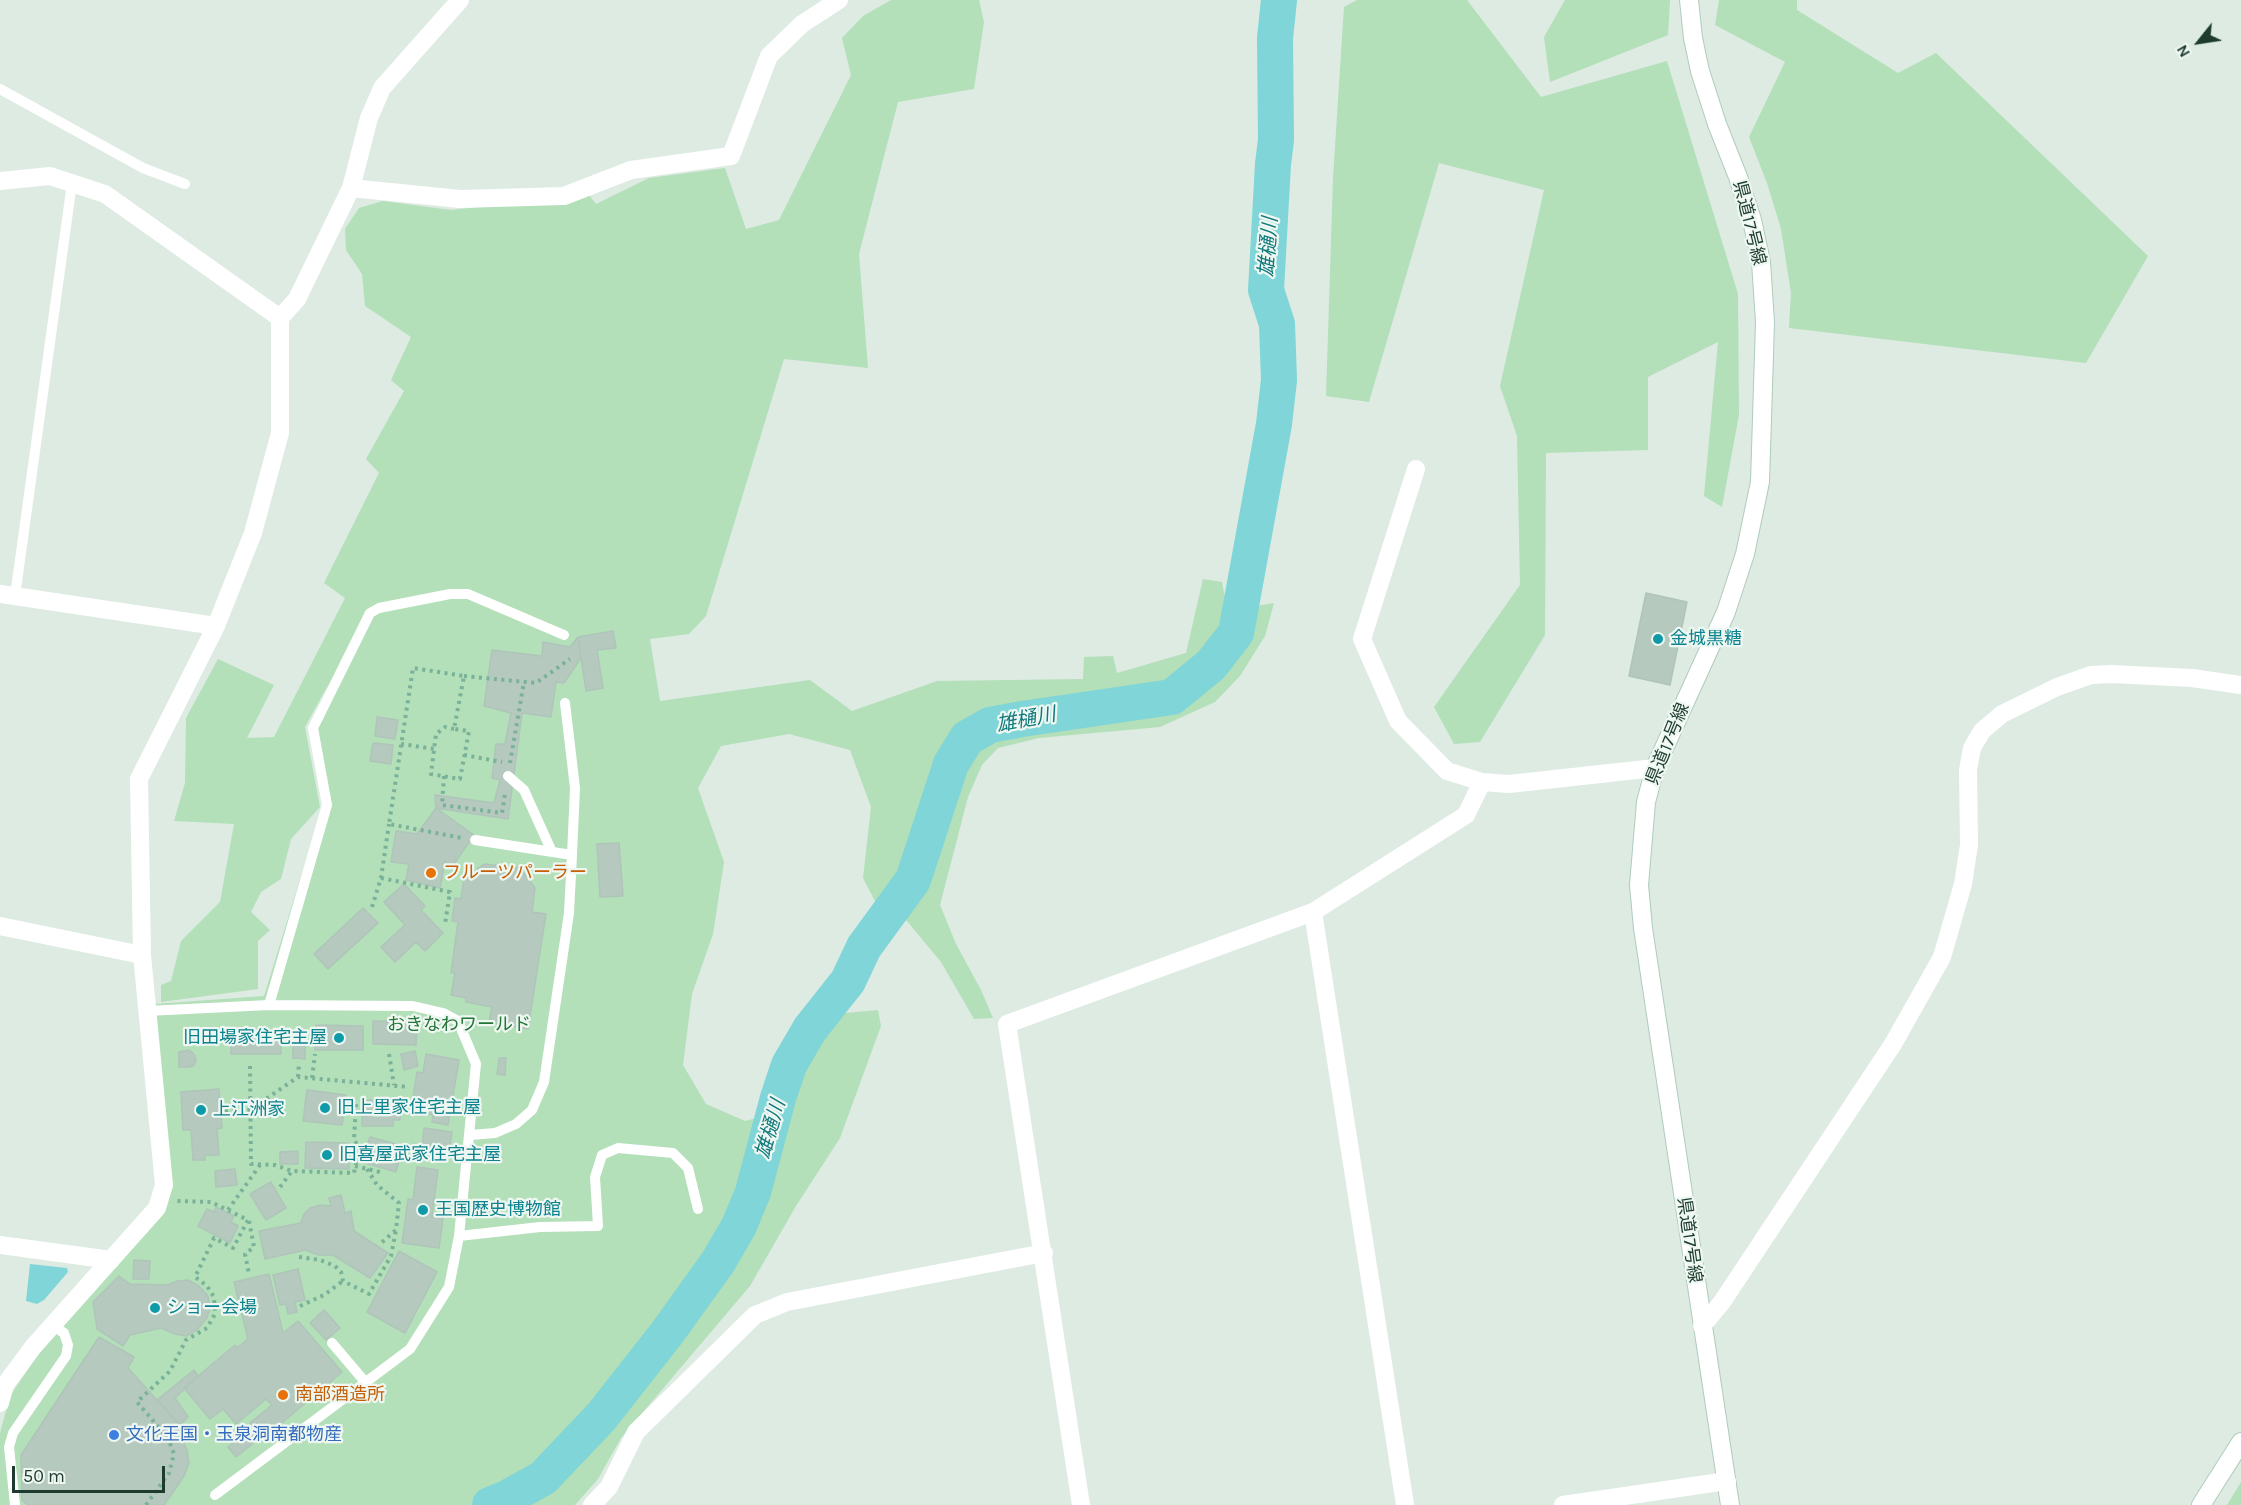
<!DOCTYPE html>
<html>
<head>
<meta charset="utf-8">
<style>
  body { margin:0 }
  #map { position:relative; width:2241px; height:1505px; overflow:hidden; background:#ddebe3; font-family:Karla,sans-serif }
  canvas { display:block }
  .north { position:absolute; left:2169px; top:12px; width:60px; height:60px; -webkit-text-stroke:4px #eef7f1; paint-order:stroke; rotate:240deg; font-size:16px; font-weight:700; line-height:24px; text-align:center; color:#1d3c2f }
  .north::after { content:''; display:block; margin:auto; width:21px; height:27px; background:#1d3c2f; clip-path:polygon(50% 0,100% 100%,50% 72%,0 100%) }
  .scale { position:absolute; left:12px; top:1466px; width:153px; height:27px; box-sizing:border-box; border:3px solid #1d3c2f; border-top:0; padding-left:8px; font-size:18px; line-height:21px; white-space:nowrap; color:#1d3c2f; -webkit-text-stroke:4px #eef7f1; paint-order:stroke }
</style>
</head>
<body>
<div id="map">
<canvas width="2241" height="1505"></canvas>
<div class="north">N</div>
<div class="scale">50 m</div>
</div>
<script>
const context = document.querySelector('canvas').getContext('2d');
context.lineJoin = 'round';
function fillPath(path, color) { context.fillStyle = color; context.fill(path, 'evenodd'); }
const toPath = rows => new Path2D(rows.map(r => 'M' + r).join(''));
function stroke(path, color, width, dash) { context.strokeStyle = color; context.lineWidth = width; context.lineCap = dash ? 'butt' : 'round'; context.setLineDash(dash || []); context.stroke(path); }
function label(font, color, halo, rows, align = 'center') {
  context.font = font + ' Karla,"Noto Sans JP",sans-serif'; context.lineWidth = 4.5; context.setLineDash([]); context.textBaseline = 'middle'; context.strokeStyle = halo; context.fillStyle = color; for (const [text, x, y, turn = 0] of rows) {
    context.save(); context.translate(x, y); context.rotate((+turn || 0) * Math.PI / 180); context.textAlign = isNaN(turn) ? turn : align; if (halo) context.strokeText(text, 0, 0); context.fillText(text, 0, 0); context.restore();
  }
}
const green = toPath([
  [891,0,979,0,984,22,974,89,898,102,859,254,868,368,784,359,706,616,689,634,650,639,660,701,810,680,852,711,937,681,1083,679,1084,657,1113,656,1117,673,1186,653,1203,579,1222,582,1228,614,1209,676,1232,665,1257,606,1274,603,1265,636,1240,676,1215,702,1160,727,1039,738,998,748,982,765,968,797,940,905,956,944,981,990,993,1018,974,1019,941,962,907,921,878,907,863,878,871,807,850,750,789,734,721,746,698,788,724,862,713,934,692,994,683,1065,706,1104,745,1121,761,1117,771,1066,835,1014,878,1010,881,1026,840,1138,796,1206,750,1286,621,1438,598,1479,575,1505,0,1505,0,1433,10,1396,50,1337,168,1201,154,1004,264,996,323,805,309,726,329,683,305,727,320,807,291,839,281,879,261,892,251,912,270,930,258,941,258,989,161,1002,161,985,171,981,181,941,220,902,234,824,174,821,185,783,186,718,218,659,274,685,247,738,274,737,345,598,324,583,379,473,366,459,404,391,391,380,411,337,365,306,362,274,346,250,345,229,359,208,383,201,451,210,589,195,596,204,649,178,725,168,746,229,779,220,851,75,842,38,863,16],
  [1357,0,1467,0,1541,97,1667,61,1738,294,1739,415,1722,507,1704,496,1718,342,1648,377,1648,450,1546,453,1545,635,1480,742,1454,744,1434,707,1520,585,1517,436,1500,386,1544,190,1439,163,1369,402,1326,396,1333,178,1344,7],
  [1565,0,1670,0,1668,35,1550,82,1544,37],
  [1719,0,1797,0,1797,10,1898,73,1936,53,2148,256,2086,363,1789,328,1791,293,1781,229,1767,183,1749,137,1785,62,1715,25],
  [2241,1482,2241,1505,2227,1505]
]);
const water = toPath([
  [30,1264,67,1268,68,1272,44,1300,37,1304,26,1301]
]);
const river = toPath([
  [490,1505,505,1499,543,1478,601,1417,667,1333,718,1262,739,1226,753,1192,778,1098,789,1065,810,1029,848,981,864,947,913,880,951,764,967,738,990,725,1022,719,1172,697,1211,665,1236,633,1274,424,1279,380,1277,324,1266,290,1273,164,1276,140,1275,38,1279,0]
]);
const building = toPath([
  [1646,593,1687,602,1670,685,1629,676,1646,593],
  [613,631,616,648,597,650,603,688,586,691,578,637,613,631],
  [578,637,581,658,564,683,556,682,551,717,522,713,508,819,436,808,435,795,494,803,500,780,492,778,496,744,505,744,511,713,484,706,492,650,542,656,543,642,570,647,578,637],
  [377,717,398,720,395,739,375,736,377,717],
  [373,743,393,745,391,764,370,761,373,743],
  [436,808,474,835,452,867,445,861,440,888,406,880,409,864,391,862,396,831,417,834,436,808],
  [619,843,623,896,600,897,597,844,619,843],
  [484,864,520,868,535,888,532,912,546,914,528,1029,489,1022,492,1007,466,1002,466,998,451,995,455,973,451,973,458,922,452,921,455,898,461,899,464,878,484,864],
  [404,884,425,906,421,910,443,933,425,951,416,942,395,962,381,947,405,925,384,902,404,884],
  [363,908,378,923,328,969,314,954,363,908],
  [373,1021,417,1022,416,1045,373,1044,373,1021],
  [316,1025,363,1026,363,1050,315,1050,316,1025],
  [231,1034,281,1034,281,1054,231,1054,231,1034],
  [293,1044,305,1044,305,1059,293,1058,293,1044],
  [189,1050,194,1054,196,1060,194,1065,190,1067,179,1067,179,1052,189,1050],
  [415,1051,418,1066,404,1070,401,1054,415,1051],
  [426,1054,459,1060,448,1125,432,1122,433,1115,411,1111,417,1072,423,1073,426,1054],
  [499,1058,506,1058,505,1075,497,1074,499,1058],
  [219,1089,222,1128,217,1129,219,1155,205,1155,205,1160,193,1160,191,1130,183,1130,181,1092,219,1089],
  [307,1090,346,1095,342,1125,303,1121,307,1090],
  [362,1100,393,1100,392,1104,400,1105,400,1120,393,1120,393,1126,362,1126,362,1100],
  [424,1128,452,1132,449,1152,422,1148,424,1128],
  [370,1137,403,1146,396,1172,362,1162,370,1137],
  [306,1142,349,1143,349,1169,305,1168,306,1142],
  [298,1151,298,1164,280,1164,280,1152,298,1151],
  [417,1167,438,1170,432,1217,443,1218,439,1248,402,1243,408,1199,413,1200,417,1167],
  [235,1169,237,1185,216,1187,215,1171,235,1169],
  [271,1182,286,1208,266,1220,250,1194,271,1182],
  [341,1195,345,1213,351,1211,354,1231,388,1253,370,1278,333,1255,319,1255,305,1250,265,1259,259,1231,301,1223,304,1214,310,1208,320,1205,331,1206,329,1198,341,1195],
  [216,1207,234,1216,231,1222,238,1226,230,1243,198,1226,207,1209,214,1212,216,1207],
  [399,1251,437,1272,405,1333,367,1312,399,1251],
  [134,1260,150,1261,149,1279,133,1279,134,1260],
  [298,1269,305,1300,295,1302,297,1312,288,1314,286,1304,280,1305,273,1275,298,1269],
  [269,1274,283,1333,298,1321,342,1372,264,1438,262,1436,236,1457,228,1447,252,1427,250,1423,272,1405,266,1399,236,1424,223,1409,210,1419,184,1388,235,1345,237,1348,248,1339,234,1282,269,1274],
  [119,1276,130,1284,168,1285,177,1281,188,1280,199,1286,208,1296,210,1308,207,1318,197,1330,186,1336,175,1334,161,1328,130,1335,123,1346,97,1329,93,1302,119,1276],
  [324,1310,340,1328,326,1340,310,1323,324,1310],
  [99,1337,134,1357,128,1368,185,1431,181,1437,187,1450,189,1463,184,1476,164,1505,27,1505,22,1500,21,1455,99,1337],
  [194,1370,198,1376,175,1398,188,1417,180,1425,157,1400,194,1370]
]);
const path = toPath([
  [464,676,536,683,570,659],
  [454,729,445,727,436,734,431,774,460,779,469,731,454,729,464,676,413,668,389,824,462,838],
  [401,744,435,749],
  [464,755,502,762],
  [510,763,524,682],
  [444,776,442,805,502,813,505,794],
  [381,878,450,892,445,924],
  [372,907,381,878,389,824],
  [389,1054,394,1085],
  [250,1066,251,1164,275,1165,292,1171,354,1173,359,1147,354,1140,356,1104,348,1103],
  [298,1077,299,1062],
  [312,1078,315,1054],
  [225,1111,250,1110,298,1077,409,1087],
  [355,1166,384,1173],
  [367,1169,377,1185,399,1203,396,1230,380,1244],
  [280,1187,292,1171],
  [228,1210,260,1165],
  [249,1221,254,1247,245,1254,249,1274],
  [299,1257,320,1260,335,1266,341,1272,343,1281,369,1294,391,1256,396,1230],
  [300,1306,324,1295,343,1281],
  [146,1505,169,1473,174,1454,168,1438,137,1402,170,1371,186,1340,207,1328,215,1314,214,1297,207,1286,195,1277,214,1238,233,1248,248,1220,211,1202,177,1201]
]);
const lane = toPath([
  [0,89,143,168,185,184],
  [15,596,72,183],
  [565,703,575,788,572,855],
  [508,776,524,790,552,852],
  [269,1005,327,805,313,728,370,613,379,608,450,594,468,594,564,635],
  [147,1011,269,1005,413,1006,443,1013,458,1021,476,1064,459,1236,449,1287,410,1349,215,1495],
  [470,1135,495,1133,516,1124,532,1110,544,1082,569,913,572,855,475,840],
  [459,1236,540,1227,598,1226,595,1177,602,1155,618,1148,673,1153,688,1168,698,1209],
  [332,1343,366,1383],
  [15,1505,9,1447,13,1433,66,1356,68,1345,64,1333,52,1325]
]);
const street = toPath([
  [0,181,50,176,105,194,280,318],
  [351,188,460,199,564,196,631,170,731,156,769,56,802,24,839,0],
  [1416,469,1362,639,1398,721,1447,771,1482,782,1509,784,1655,768],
  [0,594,216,626],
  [1313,912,1405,1505],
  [0,926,142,955],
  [0,1245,111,1260],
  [1702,1326,1722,1302,1893,1044,1942,957,1963,884,1969,845,1968,770,1972,748,1982,731,2002,714,2057,687,2091,675,2111,674,2192,678,2241,685],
  [0,1403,5,1385,33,1347,157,1208,164,1185,142,955,139,779,216,626,253,533,280,433,280,318,297,299,351,188,369,118,382,88,460,0],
  [592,1505,609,1487,636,1432,755,1315,787,1302,1044,1253],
  [1081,1505,1007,1024,1313,912,1466,815,1482,782],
  [1563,1505,1727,1481]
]);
const secondary = toPath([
  [1689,0,1693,38,1700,71,1717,124,1738,177,1752,220,1761,262,1765,322,1760,482,1745,554,1726,612,1655,768,1646,802,1639,885,1643,928,1730,1505],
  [2201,1505,2241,1442]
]);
const markers = [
  [1658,639,6,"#0f9aa8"],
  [431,873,6,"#e8710a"],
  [339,1038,6,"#0f9aa8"],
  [325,1108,6,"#0f9aa8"],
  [201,1110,6,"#0f9aa8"],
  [327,1155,6,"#0f9aa8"],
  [423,1210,6,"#0f9aa8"],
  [155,1308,6,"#0f9aa8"],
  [283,1395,6,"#e8710a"],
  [114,1435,6,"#3f7fe0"]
];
const streetNames = [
  ["県道17号線",1749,223,76],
  ["県道17号線",1668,744,-68],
  ["県道17号線",1689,1240,82]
];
const cultureNames = [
  ["金城黒糖",1670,639],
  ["旧田場家住宅主屋",327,1038,"right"],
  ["旧上里家住宅主屋",337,1108],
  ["上江洲家",213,1110],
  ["旧喜屋武家住宅主屋",339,1155],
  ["王国歴史博物館",435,1210],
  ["ショー会場",167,1308]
];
const foodNames = [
  ["フルーツパーラー",443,873],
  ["南部酒造所",295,1395]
];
const parkNames = [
  ["おきなわワールド",459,1025]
];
const shopNames = [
  ["文化王国・玉泉洞南都物産",126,1435]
];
const waterNames = [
  ["雄樋川",1269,247,-86],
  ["雄樋川",1026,720,-11],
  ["雄樋川",771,1129,-74]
];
fillPath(green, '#b3dfb9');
fillPath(water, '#7fd5d7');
stroke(river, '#7fd5d7', 36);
fillPath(building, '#b5c9be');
stroke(building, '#afc5b9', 1.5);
stroke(secondary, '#afccbd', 20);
stroke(path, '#7ab299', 4, [3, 4.5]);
stroke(lane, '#fff', 10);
stroke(street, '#fff', 18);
stroke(secondary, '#fff', 18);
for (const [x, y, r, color] of markers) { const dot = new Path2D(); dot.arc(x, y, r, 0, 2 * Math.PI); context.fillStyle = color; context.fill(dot); stroke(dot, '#eef7f1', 2); }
label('18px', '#1d3c2f', '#eef7f1', streetNames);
label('18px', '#0d838f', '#eef7f1', cultureNames, 'left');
label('18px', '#c56008', '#eef7f1', foodNames, 'left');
label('18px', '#247638', '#eef7f1', parkNames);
label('18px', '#366cbe', '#eef7f1', shopNames, 'left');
label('italic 20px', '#127a7d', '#eef7f1', waterNames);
</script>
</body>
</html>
